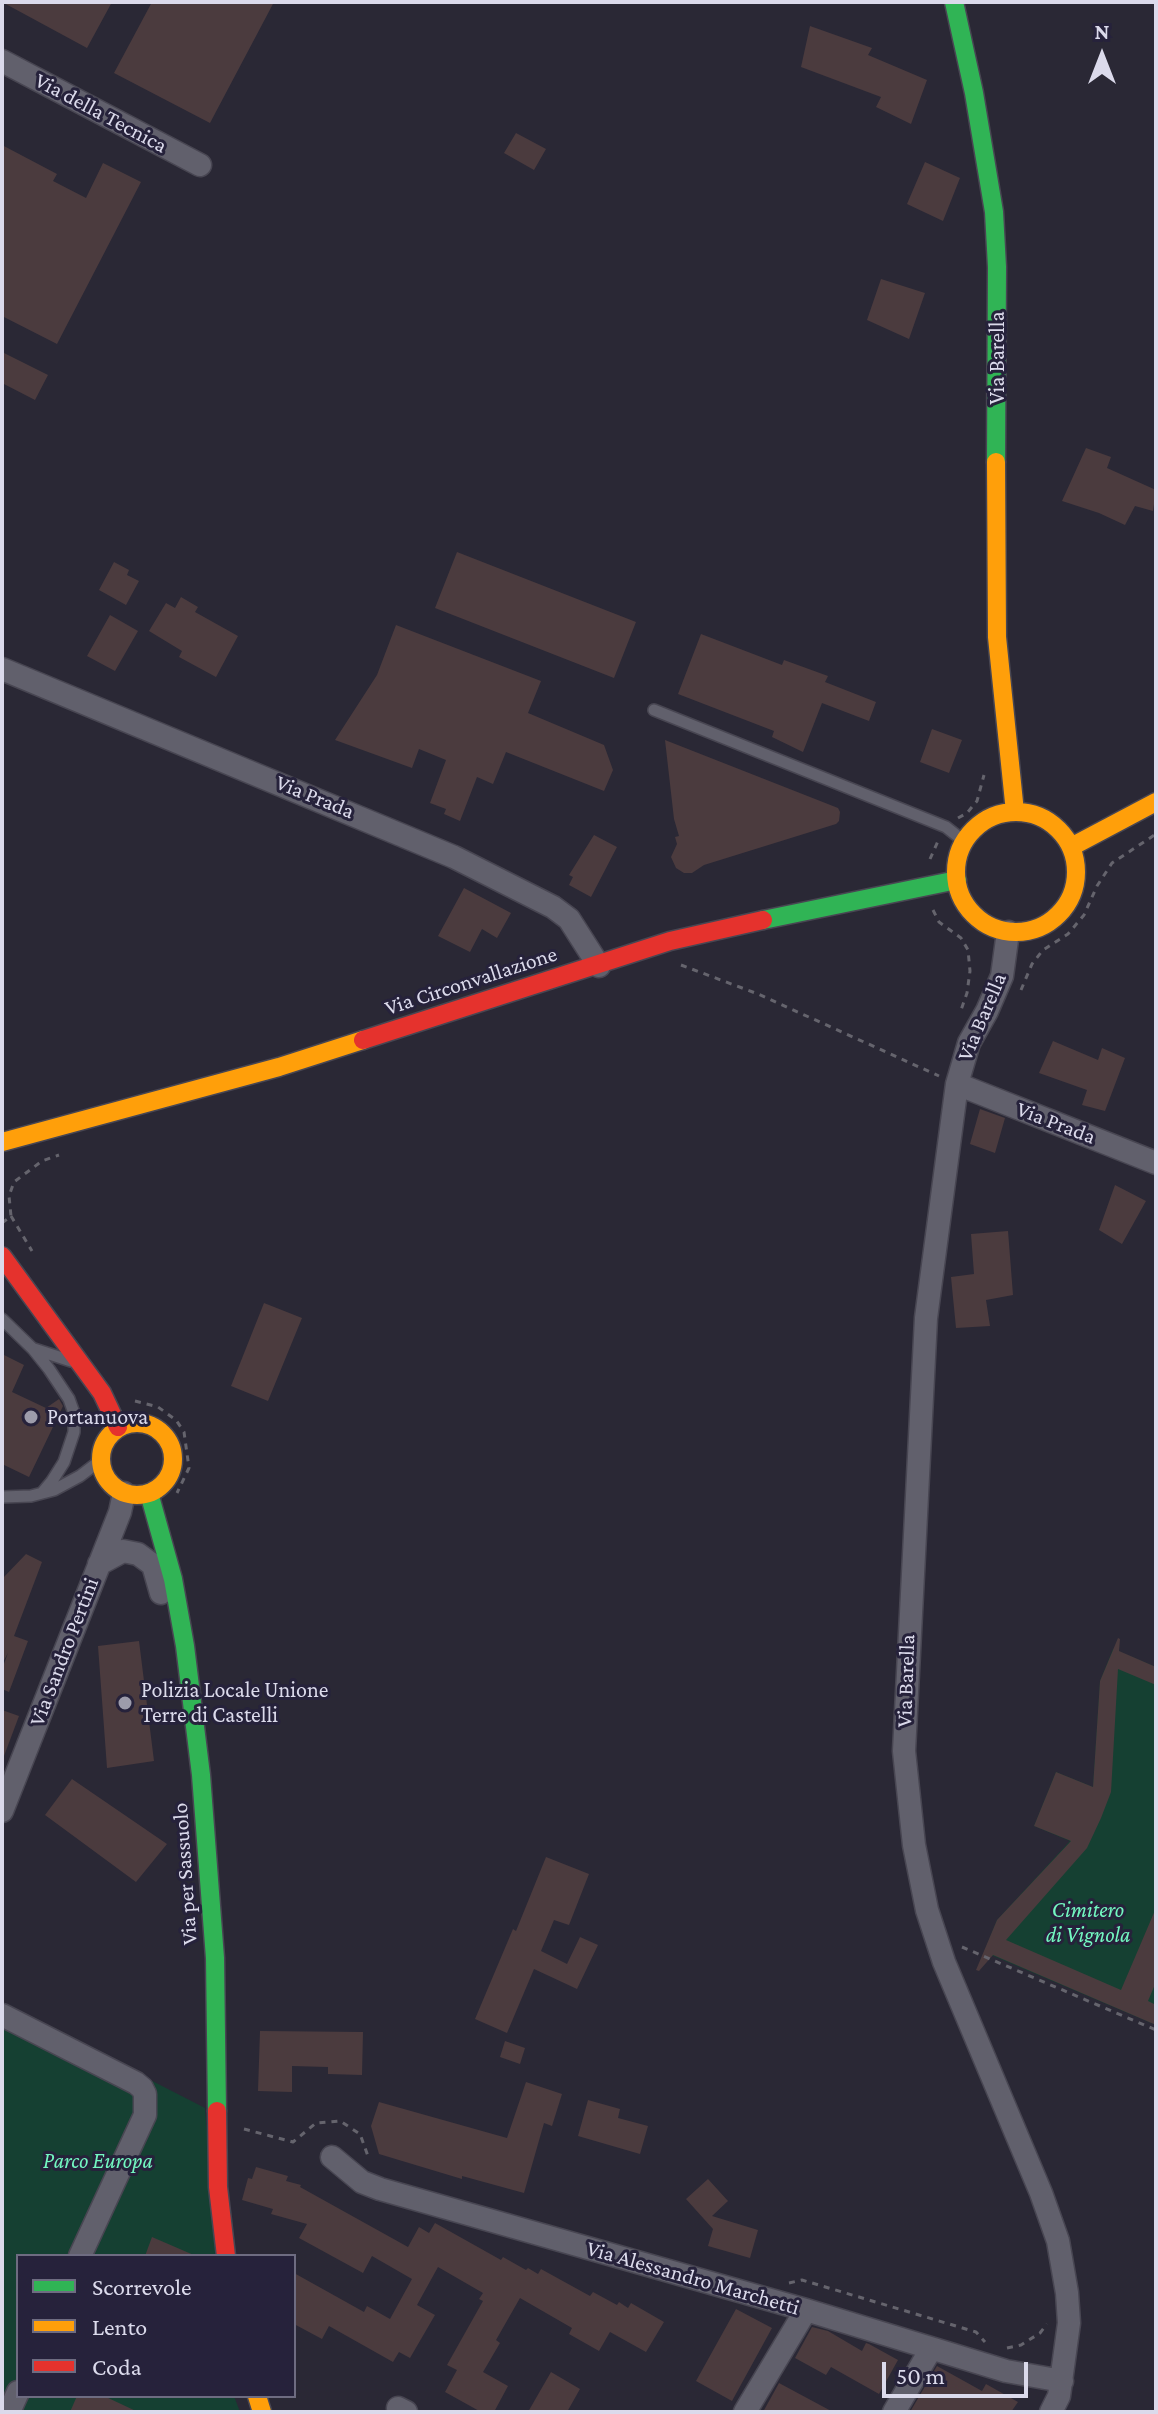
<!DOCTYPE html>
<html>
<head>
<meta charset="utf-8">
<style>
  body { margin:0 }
  #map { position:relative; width:1158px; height:2414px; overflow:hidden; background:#2a2835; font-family:"Crimson Pro",serif }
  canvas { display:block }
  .frame { position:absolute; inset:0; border:4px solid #dbdaeb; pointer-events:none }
  .legend { position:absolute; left:16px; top:2254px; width:280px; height:144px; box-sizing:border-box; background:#26223b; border:2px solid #6e6c81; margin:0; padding:10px 14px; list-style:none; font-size:24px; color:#dbdaeb }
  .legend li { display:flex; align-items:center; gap:16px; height:40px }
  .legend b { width:40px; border:2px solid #6e6c81 }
  .north { position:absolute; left:1062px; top:16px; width:80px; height:80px; -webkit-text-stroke:6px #26223b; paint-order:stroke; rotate:0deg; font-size:22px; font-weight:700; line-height:32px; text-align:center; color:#dbdaeb }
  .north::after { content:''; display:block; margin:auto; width:28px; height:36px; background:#dbdaeb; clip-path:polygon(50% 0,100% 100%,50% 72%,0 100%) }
  .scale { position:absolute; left:882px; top:2362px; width:146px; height:36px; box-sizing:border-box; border:4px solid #dbdaeb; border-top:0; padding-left:10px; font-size:24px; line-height:28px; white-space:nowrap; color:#dbdaeb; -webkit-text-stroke:6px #26223b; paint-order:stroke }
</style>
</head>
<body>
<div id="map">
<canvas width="1158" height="2414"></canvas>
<div class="frame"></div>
<ul class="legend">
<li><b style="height:10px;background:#30b455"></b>Scorrevole</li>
<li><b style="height:10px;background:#ff9f0a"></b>Lento</li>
<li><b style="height:10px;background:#e5322d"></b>Coda</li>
</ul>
<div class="north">N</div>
<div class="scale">50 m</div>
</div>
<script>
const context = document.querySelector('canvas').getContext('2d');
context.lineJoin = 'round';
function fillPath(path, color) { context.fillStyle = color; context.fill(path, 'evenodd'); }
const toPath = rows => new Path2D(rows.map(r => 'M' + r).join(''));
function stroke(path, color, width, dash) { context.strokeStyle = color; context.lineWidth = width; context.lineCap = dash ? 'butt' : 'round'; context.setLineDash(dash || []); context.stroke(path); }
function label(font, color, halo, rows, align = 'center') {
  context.font = font + ' "Crimson Pro",serif'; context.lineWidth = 6; context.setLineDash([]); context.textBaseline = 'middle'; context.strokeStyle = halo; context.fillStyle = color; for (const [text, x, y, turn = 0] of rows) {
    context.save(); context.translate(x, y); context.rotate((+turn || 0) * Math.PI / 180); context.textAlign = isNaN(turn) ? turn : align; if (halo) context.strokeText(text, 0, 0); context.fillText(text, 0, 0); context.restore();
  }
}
const green = toPath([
  [1113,1649,1156,1667,1156,2025,984,1952,997,1920,1070,1841,1034,1826,1056,1772,1093,1787,1100,1681],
  [2,2004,205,2108,217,2256,18,2256,18,2396,234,2396,240,2412,2,2412]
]);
const building = toPath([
  [2,2,112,2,87,48],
  [152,2,274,2,210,123,114,73],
  [810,26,872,48,868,55,927,80,911,124,876,107,881,97,801,67],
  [516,133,546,149,534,170,504,153],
  [2,145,57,174,53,181,86,198,103,163,141,182,57,344,2,316],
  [925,162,960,178,943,221,907,204],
  [881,279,925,293,909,339,867,320],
  [2,352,48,375,35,400,2,383],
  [1086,448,1111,457,1107,468,1156,490,1153,511,1135,506,1125,525,1099,513,1062,501],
  [457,552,636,622,614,678,435,608],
  [114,562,129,570,127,575,139,581,126,605,99,590],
  [181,597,198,607,195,612,238,636,216,677,179,657,182,651,149,631,166,603,175,608],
  [110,615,138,631,115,671,87,656],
  [396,625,541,681,528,713,604,745,613,770,604,791,506,752,493,784,477,777,460,821,444,814,446,809,430,803,446,760,419,749,412,768,335,740,377,675],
  [701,634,782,665,784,660,828,676,825,682,876,702,869,721,822,703,803,752,772,737,774,731,678,694],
  [932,729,962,740,949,773,920,762],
  [665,740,838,808,840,812,839,821,836,824,704,865,692,873,684,873,676,868,671,857,677,844,675,837,679,836,674,819],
  [594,835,617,847,591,897,569,885,573,877,569,875],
  [464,888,511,913,497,938,482,929,470,952,438,936],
  [1053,1041,1098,1060,1102,1048,1125,1058,1105,1111,1082,1105,1087,1090,1039,1073],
  [980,1109,1005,1118,995,1153,970,1144],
  [1115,1185,1146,1201,1122,1244,1099,1230],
  [1008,1231,1013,1295,986,1300,990,1326,956,1328,951,1277,974,1274,971,1234],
  [264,1303,302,1318,268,1401,231,1386],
  [2,1354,24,1365,12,1392,46,1408,59,1399,63,1406,29,1477,2,1464],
  [26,1554,42,1562,14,1636,28,1641,9,1692,2,1689,2,1669,8,1653,2,1664,2,1579],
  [1118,1638,1120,1639,1119,1651,1156,1667,1156,1685,1118,1669,1111,1792,1101,1818,1087,1848,1006,1940,1121,1990,1156,1908,1156,1982,1148,2001,1156,2005,1156,2025,993,1955,979,1971,976,1970,997,1920,1071,1841,1034,1826,1056,1772,1093,1787,1100,1681],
  [139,1641,154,1761,107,1768,98,1646],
  [2,1710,19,1716,4,1756,2,1756],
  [72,1779,167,1844,136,1882,45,1815],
  [546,1857,589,1874,569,1925,554,1920,541,1951,567,1964,580,1937,598,1945,577,1989,534,1969,507,2033,475,2019,513,1929,516,1931],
  [260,2031,363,2032,362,2075,328,2074,328,2067,292,2066,292,2092,258,2091],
  [505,2041,525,2048,520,2064,500,2057],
  [526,2082,562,2094,552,2126,544,2123,524,2193,462,2176,462,2179,379,2154,371,2126,379,2102,507,2138],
  [588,2100,620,2109,618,2118,648,2126,640,2154,578,2136],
  [256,2167,288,2176,286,2181,301,2185,300,2187,408,2247,419,2227,429,2233,435,2223,501,2260,503,2257,526,2270,528,2268,538,2274,541,2269,590,2296,593,2292,617,2305,619,2302,628,2308,631,2303,664,2322,646,2352,610,2332,599,2351,569,2334,572,2328,520,2298,496,2340,500,2343,483,2372,508,2386,494,2412,481,2412,445,2392,457,2370,447,2365,483,2301,479,2299,483,2293,438,2267,417,2305,435,2315,410,2358,399,2352,393,2362,329,2326,322,2339,294,2324,294,2273,364,2312,367,2306,390,2319,412,2279,372,2256,363,2273,299,2238,307,2224,271,2214,273,2209,242,2200,248,2178,252,2179],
  [708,2179,728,2201,712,2216,758,2230,750,2258,708,2246,713,2229,686,2199],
  [152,2237,196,2256,145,2256],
  [736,2309,772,2328,732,2401,696,2381],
  [812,2327,828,2331,862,2351,866,2343,869,2344,898,2360,879,2394,831,2367,826,2375,795,2358],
  [937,2366,982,2391,986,2384,1018,2402,1011,2412,910,2412],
  [551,2372,580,2389,567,2412,528,2412],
  [779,2383,833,2412,763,2412],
  [77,2396,104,2396,138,2412,70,2412]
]);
const path = toPath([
  [958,818,967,813,977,801,984,775],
  [930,859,938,841],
  [933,910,939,922,961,938,968,950,970,971,967,993,960,1013],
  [681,965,758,994,939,1076],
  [1021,990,1032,964,1043,950,1068,934,1084,915,1097,886,1112,863,1156,834],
  [11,1216,32,1251],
  [2,1223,11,1216,9,1196,14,1182,42,1161,59,1155],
  [135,1401,158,1407,176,1420,184,1432,189,1468,177,1493],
  [962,1947,1156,2030],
  [244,2129,293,2142,316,2123,340,2121,360,2134,369,2159],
  [789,2283,802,2280,976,2332,985,2342],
  [1007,2348,1021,2345,1040,2333,1047,2324]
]);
const lane = toPath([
  [654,710,946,827,965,842],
  [2,1319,33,1349,49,1369,69,1399,74,1413,74,1432,64,1462,52,1481,42,1493],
  [34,1349,71,1361],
  [2,1497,31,1496,54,1490,80,1476,101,1460]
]);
const street = toPath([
  [2,61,200,165],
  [2,669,454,857,553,907,569,919,599,966],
  [1008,932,1002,976,987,1011,969,1043,957,1084,926,1318,904,1751,914,1845,927,1910,944,1962,1041,2193,1058,2241,1067,2293,1069,2323,1059,2396,1051,2412],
  [957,1084,1156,1163],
  [99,1564,123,1551,138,1554,153,1565,161,1593],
  [2,1811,120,1512,124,1493],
  [2,2015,136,2083,142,2088,145,2094,145,2115,80,2256],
  [332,2157,362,2182,380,2189,806,2310,1006,2371,1062,2381],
  [398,2408,406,2412],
  [9,2412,18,2392],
  [745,2412,806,2310],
  [894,2412,931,2349]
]);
const fast = toPath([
  [954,2,974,93,994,212,997,267,996,462],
  [763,920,957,880],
  [149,1493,173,1579,185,1646,201,1775,215,1958,217,2111]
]);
const slow = toPath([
  [996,462,997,637,1015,812],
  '956 872a60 60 0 1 1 120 0a60 60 0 1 1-120 0Z',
  [1071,847,1156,802],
  [2,1142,279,1067,363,1040],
  '101 1459a36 36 0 1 1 72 0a36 36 0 1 1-72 0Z',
  [257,2396,262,2412]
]);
const jam = toPath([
  [363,1040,670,941,763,920],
  [2,1256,102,1393,118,1427],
  [217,2111,218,2187,226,2256]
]);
const markers = [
  [31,1417,8,"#9d9cab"],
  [125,1703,8,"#9d9cab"]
];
const streetNames = [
  ["Via della Tecnica",101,113,28],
  ["Via Barella",997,358,-90],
  ["Via Prada",315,797,22],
  ["Via Circonvallazione",471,981,-18],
  ["Via Barella",982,1017,-67],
  ["Via Prada",1056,1123,21],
  ["Via Sandro Pertini",64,1652,-69],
  ["Via Barella",906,1681,-88],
  ["Via per Sassuolo",185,1874,-94],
  ["Via Alessandro Marchetti",693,2278,16]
];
const poiNames = [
  ["Portanuova",47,1417],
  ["Polizia Locale Unione",141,1690],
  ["Terre di Castelli",141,1715]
];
const parkNames = [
  ["Cimitero",1088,1910],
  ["di Vignola",1088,1935],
  ["Parco Europa",98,2161]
];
fillPath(green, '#154032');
fillPath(building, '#4b3b3e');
stroke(lane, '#484652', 14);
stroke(street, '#484652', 25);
stroke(fast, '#484652', 21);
stroke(slow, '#484652', 21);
stroke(jam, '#484652', 21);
stroke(path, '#65646d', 3, [6, 6]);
stroke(lane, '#61606c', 11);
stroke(street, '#61606c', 22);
stroke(fast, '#30b455', 18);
stroke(slow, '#ff9f0a', 18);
stroke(jam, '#e5322d', 18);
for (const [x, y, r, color] of markers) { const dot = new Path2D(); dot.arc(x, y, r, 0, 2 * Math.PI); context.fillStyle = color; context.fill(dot); stroke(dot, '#26223b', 3); }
label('22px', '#dbdaeb', '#26223b', streetNames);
label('22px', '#dbdaeb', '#26223b', poiNames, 'left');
label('italic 22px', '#73f8c1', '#26223b', parkNames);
</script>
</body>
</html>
